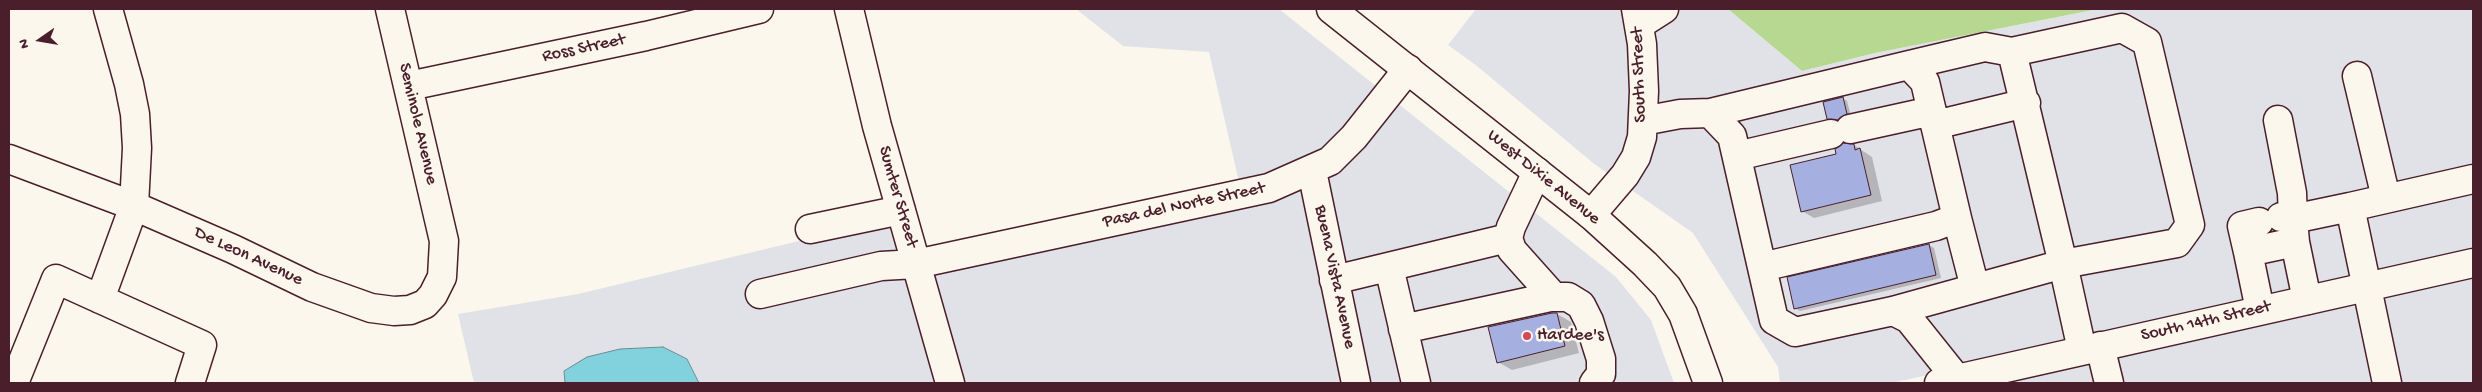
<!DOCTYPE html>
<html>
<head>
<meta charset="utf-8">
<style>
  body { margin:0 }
  #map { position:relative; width:2482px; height:392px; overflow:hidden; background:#fbf7ec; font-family:"Gochi Hand",sans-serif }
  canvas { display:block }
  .frame { position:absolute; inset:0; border:10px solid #4a1f2b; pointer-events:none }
  .north { position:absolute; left:15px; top:15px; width:50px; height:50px; -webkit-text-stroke:4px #fbf7ec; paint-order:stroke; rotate:257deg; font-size:14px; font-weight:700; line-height:20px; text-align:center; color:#4a1f2b }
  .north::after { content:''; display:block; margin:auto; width:18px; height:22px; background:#4a1f2b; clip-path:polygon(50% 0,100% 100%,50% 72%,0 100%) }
</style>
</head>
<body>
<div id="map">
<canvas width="2482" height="392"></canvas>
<div class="frame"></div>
<div class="north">N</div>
</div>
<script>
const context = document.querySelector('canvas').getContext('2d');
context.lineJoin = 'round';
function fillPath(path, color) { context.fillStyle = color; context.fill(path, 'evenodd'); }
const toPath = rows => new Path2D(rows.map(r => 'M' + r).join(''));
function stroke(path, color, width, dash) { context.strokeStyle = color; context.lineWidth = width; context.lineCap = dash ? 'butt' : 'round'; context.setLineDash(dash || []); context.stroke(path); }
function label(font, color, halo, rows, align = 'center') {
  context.font = font + ' "Gochi Hand",sans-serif'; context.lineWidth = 5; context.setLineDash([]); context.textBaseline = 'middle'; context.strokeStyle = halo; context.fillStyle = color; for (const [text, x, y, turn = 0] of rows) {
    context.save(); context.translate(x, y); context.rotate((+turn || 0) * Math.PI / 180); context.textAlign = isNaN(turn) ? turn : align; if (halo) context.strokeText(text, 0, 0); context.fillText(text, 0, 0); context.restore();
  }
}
const built = toPath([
  [1076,9,1279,9,1616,277,1651,320,1674,383,699,383,687,359,663,347,620,349,564,371,565,383,474,383,458,314,578,294,899,217,910,264,1239,182,1209,52,1123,46],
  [1476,9,1728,9,1802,71,1875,53,2098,9,2473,9,2473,252,1892,383,1780,383,1778,367,1693,233,1593,163,1477,66,1448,45],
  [2473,273,2473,383,1984,383]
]);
const green = toPath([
  [1728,9,2098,9,1875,53,1802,71]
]);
const water = toPath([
  [663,347,687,359,699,383,565,383,564,371,587,357,620,349,663,347]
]);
const shadow = toPath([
  [1843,98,1847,101,1851,116,1843,122,1833,121,1828,118],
  [1854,145,1872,157,1882,201,1814,218,1802,211,1837,155],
  [1929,245,1934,248,1941,278,1800,311,1795,308],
  [1557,314,1571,322,1579,353,1512,370,1498,362]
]);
const building = toPath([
  [1843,97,1847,114,1838,120,1827,119,1823,102,1843,97],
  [1843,143,1854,144,1855,150,1860,148,1871,195,1801,212,1790,165,1836,154,1835,149,1843,143],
  [1929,244,1936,275,1794,309,1787,277,1929,244],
  [1552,313,1557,313,1565,346,1497,363,1488,327,1552,313]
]);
const minor = toPath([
  [849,9,877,126,950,383],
  [1639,25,1664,9],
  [1909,65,1985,47,2012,52],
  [2357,76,2386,198],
  [409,86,646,36,759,9],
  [1710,113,1909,65,1925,82,1957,218],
  [2278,120,2292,193,2293,219,2281,217],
  [1643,121,1680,114,1710,113,1732,136,1774,320,1795,332,1893,311,2063,264,2012,52,2122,28,2147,42,2190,225,2177,243,2063,264,2082,350],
  [1935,125,2026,103],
  [1850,129,1932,111],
  [1737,156,1831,134],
  [9,159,134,206,233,249,312,287,371,308,394,311,410,310,425,304,433,295,442,277,444,241,390,9],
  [1312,171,1356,383],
  [1537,172,1511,227,1508,238,1512,250,1554,297],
  [1591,215,1625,175,1636,157,1642,137,1644,91,1642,44,1636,9],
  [810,229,901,210],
  [2248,252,2242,226,2259,222],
  [1389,267,1416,383],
  [1762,267,1936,226,1957,218,1975,288],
  [1334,280,1508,238],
  [760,294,881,266,916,264,1269,188,1330,161,1354,137,1408,69],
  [100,299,134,206,137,148,135,114,129,84,108,9],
  [2307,300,2295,242,2293,219,2350,207],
  [2260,310,2248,252,2295,242],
  [1893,311,1909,319,1957,379],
  [1403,329,1550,297,1568,297,1581,305,1589,321,1601,359,1601,374,1594,383],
  [2100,346,2109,383],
  [14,383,56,279,202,345,190,383],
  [2387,383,2350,207,2473,179]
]);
const major = toPath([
  [1331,9,1591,215,1645,264,1667,287,1683,314,1708,383]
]);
const highway = toPath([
  [1939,383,2473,263]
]);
const markers = [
  [1527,336,5,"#d1495b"]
];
const streetNames = [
  ["Ross Street",584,49,-12],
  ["South Street",1640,75,-92],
  ["Seminole Avenue",417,124,77],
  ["West Dixie Avenue",1543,178,39],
  ["Sumter Street",897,197,74],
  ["Pasa del Norte Street",1184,206,-12],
  ["De Leon Avenue",248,257,25],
  ["Buena Vista Avenue",1334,277,78],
  ["South 14th Street",2206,322,-13]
];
const poiNames = [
  ["Hardee's",1537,336]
];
fillPath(built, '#e1e2e8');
fillPath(green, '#b6d891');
fillPath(water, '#82d2de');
stroke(water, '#6c8a96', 1);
fillPath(shadow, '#0003');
fillPath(building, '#a5b0e0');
stroke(building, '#4a1f2b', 1);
stroke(minor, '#4a1f2b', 31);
stroke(major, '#4a1f2b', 31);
stroke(highway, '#4a1f2b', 31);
stroke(minor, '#fbf7ec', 28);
stroke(major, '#fbf7ec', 28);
stroke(highway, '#fbf7ec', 28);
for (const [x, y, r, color] of markers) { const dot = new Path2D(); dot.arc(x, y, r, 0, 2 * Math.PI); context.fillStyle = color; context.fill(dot); stroke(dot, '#fbf7ec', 2); }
label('18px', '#4a1f2b', '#fbf7ec', streetNames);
label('18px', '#4a1f2b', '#fbf7ec', poiNames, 'left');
</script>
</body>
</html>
